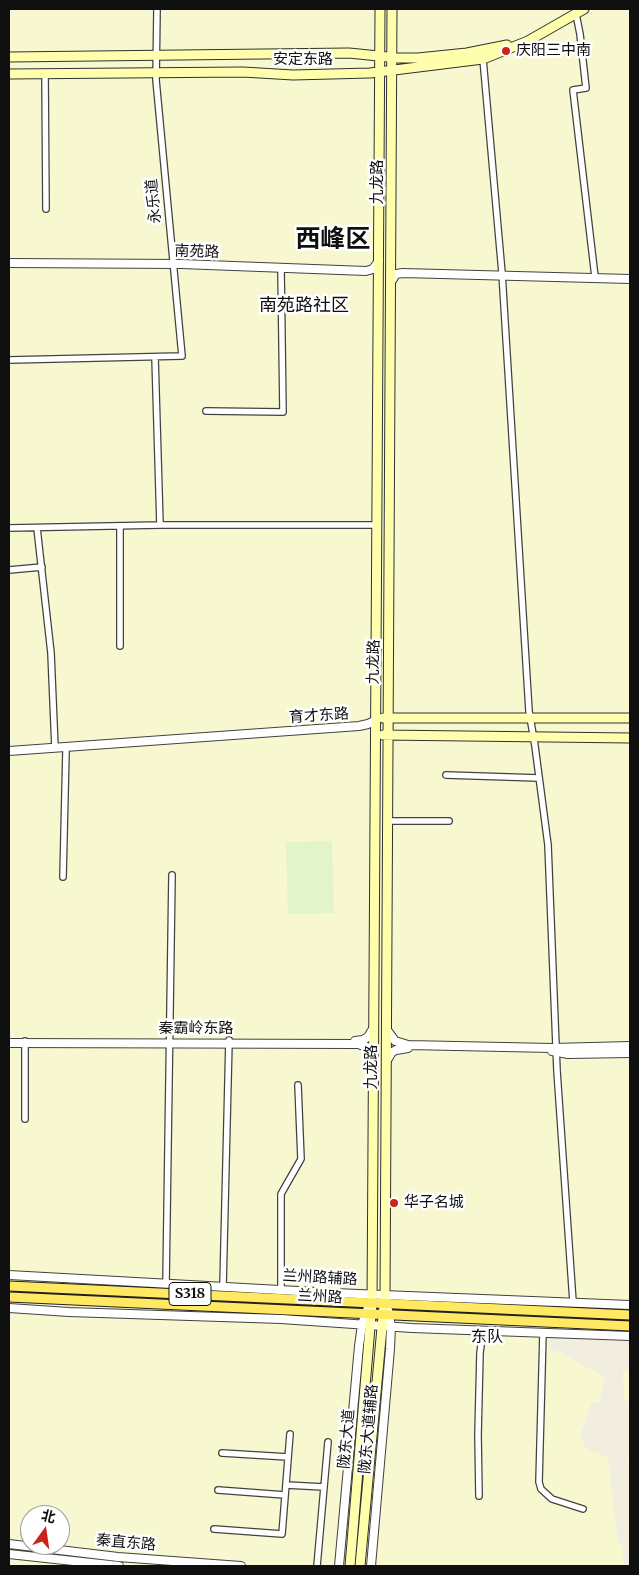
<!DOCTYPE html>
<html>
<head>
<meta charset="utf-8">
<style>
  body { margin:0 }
  #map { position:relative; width:639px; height:1575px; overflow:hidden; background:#fffef2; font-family:Merriweather,"Noto Sans SC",serif }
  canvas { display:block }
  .frame { position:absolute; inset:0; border:10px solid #0f0f0f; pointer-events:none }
  .north { position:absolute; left:20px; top:1505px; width:50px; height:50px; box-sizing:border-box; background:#fff; border:1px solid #9f9f9f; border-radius:50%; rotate:14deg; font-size:14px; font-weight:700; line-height:20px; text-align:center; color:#0f0f0f }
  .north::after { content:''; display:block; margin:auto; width:18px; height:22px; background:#cb241c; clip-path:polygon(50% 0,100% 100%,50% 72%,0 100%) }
</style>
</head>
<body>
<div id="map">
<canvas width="639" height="1575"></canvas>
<div class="frame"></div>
<div class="north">北</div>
</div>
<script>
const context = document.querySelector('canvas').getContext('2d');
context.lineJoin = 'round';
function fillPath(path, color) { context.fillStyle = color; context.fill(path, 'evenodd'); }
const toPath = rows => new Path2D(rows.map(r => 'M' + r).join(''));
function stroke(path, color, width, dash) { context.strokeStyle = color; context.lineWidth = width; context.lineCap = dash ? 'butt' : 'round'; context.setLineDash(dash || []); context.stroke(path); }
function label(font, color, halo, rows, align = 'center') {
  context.font = font + ' Merriweather,"Noto Sans SC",serif'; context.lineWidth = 5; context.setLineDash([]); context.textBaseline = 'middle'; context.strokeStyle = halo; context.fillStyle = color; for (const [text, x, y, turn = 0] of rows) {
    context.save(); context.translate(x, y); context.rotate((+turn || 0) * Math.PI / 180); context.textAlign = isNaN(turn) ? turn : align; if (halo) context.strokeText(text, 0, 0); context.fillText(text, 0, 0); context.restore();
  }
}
const farmland = toPath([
  [9,9,630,9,630,1566,9,1566],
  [30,1515,60,1515,60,1545,30,1545]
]);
const pitch = toPath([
  [332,841,334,913,288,914,286,842]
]);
const plaza = toPath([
  [549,1336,630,1340,630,1370,623,1371,624,1400,630,1402,630,1455,627,1463,630,1466,630,1566,624,1566,622,1544,618,1544,608,1457,591,1451,586,1448,580,1436,592,1402,599,1403,605,1377,586,1367,560,1352,549,1350]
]);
const minor = toPath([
  [576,14,580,34,586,88,573,90,595,277],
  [483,59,502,273,529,711,535,746,548,845,557,1071,573,1302],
  [45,73,46,209],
  [155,357,160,525],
  [9,360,182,356,156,80,157,9],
  [206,411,283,412,281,269],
  [120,526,120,646],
  [9,528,160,525,377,525],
  [37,528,51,653,55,748],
  [9,570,42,567],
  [446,775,539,778],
  [387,821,449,821],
  [63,877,66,751],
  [25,1119,25,1041],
  [166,1283,172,875],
  [223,1286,229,1040],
  [281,1290,281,1194,301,1159,298,1085],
  [543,1333,539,1482,541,1489,552,1499,583,1509],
  [222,1453,288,1457],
  [286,1485,324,1487],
  [218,1490,285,1495],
  [479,1496,478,1435,480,1353,483,1330],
  [214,1529,282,1534,290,1434],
  [317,1566,328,1442]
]);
const tertiary = toPath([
  [9,263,181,264,366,271,373,269,379,261],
  [391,282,396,274,403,273,630,279],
  [9,751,359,726,368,724,376,720],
  [387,1030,395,1041,408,1045,552,1048,630,1046],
  [355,1041,363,1040,368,1037,374,1027],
  [9,1043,358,1044,367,1047,373,1056],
  [552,1051,568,1054,630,1053],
  [386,1062,392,1052,396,1050,408,1048],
  [9,1275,334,1293,630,1305],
  [9,1308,69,1312,281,1319,412,1328,630,1336],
  [9,1544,118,1557,241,1566],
  [9,1554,119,1566],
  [339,1566,359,1346,362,1324,371,1299],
  [371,1566,390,1349,391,1326,386,1300]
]);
const secondary = toPath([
  [9,57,349,53,398,58,418,58,467,53,507,45],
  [9,74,243,72,293,75,370,73,483,59,528,41,584,9],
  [383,718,630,718],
  [383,735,630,738],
  [350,1566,372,1303,380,9],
  [360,1566,385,1295,392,9]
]);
const primary = toPath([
  [9,1286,630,1315],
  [9,1297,630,1326]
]);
const markers = [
  [506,51,5,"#cb241c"],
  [394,1203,5,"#cb241c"]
];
const shields = [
  [190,1294,42]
];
const shieldNames = [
  ["S318",190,1294]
];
const poiNames = [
  ["庆阳三中南",516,51],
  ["华子名城",404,1203]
];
const streetNames = [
  ["安定东路",303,60],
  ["九龙路",378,182,-90],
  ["永乐道",154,201,-95],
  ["南苑路",197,252,2],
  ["九龙路",374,662,-89],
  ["育才东路",319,716,-4],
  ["秦霸岭东路",196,1029],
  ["九龙路",372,1067,-90],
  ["兰州路辅路",320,1278,3],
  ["兰州路",320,1297,3],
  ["陇东大道辅路",369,1429,-85],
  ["陇东大道",347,1439,-85],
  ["秦直东路",126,1543,5]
];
const neighbourhoodNames = [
  ["东队",487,1337]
];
const quarterNames = [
  ["南苑路社区",304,306]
];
const townNames = [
  ["西峰区",333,240]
];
fillPath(farmland, '#f7f8cf');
fillPath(pitch, '#e1f4ca');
fillPath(plaza, '#f1eedf');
stroke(minor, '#424242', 8);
stroke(tertiary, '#424242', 10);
stroke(secondary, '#313131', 11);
stroke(primary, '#202020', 11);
stroke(minor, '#fff', 5.5);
stroke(tertiary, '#fff', 8);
stroke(secondary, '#fffead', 9);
stroke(primary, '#ffe862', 9);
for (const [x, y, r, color] of markers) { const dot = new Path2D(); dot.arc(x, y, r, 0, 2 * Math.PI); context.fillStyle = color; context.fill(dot); stroke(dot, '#fff', 2); }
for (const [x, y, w] of shields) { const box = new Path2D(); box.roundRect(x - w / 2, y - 11.5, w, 23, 4); context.fillStyle = '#fff'; context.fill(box); stroke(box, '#0f0f0f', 1); }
label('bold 14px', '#0f0f0f', null, shieldNames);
label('15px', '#0f0f0f', '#fff', poiNames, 'left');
label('15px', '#0f0f0f', '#fff', streetNames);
label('16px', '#0f0f0f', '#fff', neighbourhoodNames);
label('18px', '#0f0f0f', '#fff', quarterNames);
label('bold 25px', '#0f0f0f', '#fff', townNames);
</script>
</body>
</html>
